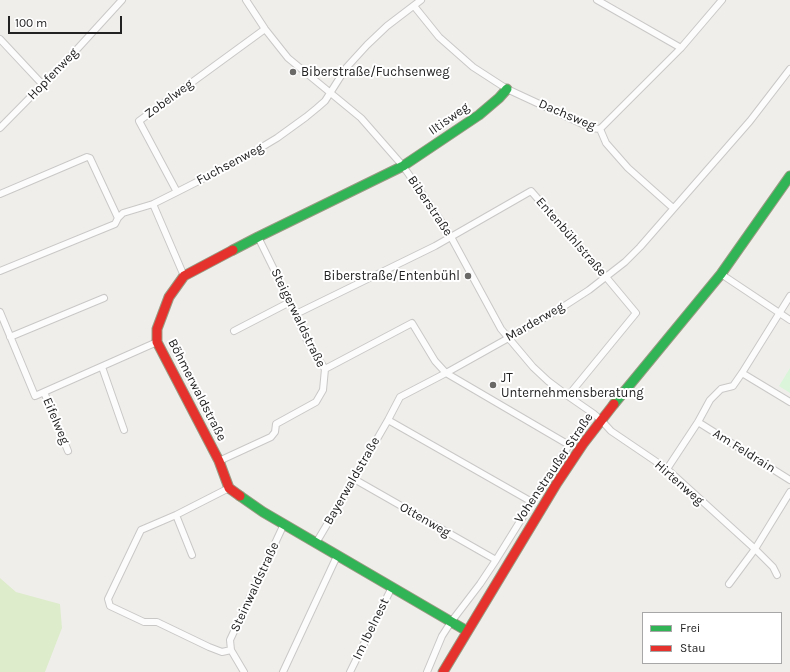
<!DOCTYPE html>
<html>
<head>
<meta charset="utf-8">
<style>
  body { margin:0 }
  #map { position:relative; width:790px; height:672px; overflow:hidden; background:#f0eeeb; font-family:Karla,sans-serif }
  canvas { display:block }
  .legend { position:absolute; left:642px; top:612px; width:140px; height:52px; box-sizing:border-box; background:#fff; border:1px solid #a7a7a7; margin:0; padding:5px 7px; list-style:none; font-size:12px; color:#222 }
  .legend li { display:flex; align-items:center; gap:8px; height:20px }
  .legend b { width:20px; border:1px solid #a7a7a7 }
  .scale { position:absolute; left:8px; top:16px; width:114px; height:18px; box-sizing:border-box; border:2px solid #222; border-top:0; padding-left:5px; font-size:12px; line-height:14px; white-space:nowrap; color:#222; -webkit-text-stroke:3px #fff; paint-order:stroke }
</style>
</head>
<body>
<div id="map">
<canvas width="790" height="672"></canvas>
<ul class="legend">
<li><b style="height:5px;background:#30b455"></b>Frei</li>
<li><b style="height:5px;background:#e5322d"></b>Stau</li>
</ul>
<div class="scale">100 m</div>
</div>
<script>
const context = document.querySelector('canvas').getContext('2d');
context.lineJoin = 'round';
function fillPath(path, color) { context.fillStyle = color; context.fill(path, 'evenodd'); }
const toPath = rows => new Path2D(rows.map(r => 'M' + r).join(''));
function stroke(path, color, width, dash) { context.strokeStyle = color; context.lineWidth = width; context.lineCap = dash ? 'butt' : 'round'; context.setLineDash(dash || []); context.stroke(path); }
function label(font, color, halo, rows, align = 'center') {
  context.font = font + ' Karla,sans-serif'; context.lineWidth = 4; context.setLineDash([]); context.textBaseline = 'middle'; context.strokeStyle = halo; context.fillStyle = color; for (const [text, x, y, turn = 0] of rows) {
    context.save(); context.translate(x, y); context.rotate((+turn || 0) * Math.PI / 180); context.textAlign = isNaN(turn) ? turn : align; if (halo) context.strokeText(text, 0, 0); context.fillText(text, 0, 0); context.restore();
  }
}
const grass = toPath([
  [0,578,16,592,60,604,62,628,45,672,0,672]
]);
const park = toPath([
  [790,368,790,393,779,386]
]);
const street = toPath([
  [246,0,265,29,288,58,361,118,403,166,439,218,451,237,501,329,533,367,548,381,568,396,594,414,601,420,611,431,667,469,755,549,773,567,777,575],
  [597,0,681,48],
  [414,6,439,37,473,67,507,89,591,128,600,129,681,48,722,0],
  [0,39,43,85],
  [0,128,69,58,122,0],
  [600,129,606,143,628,168,673,208],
  [177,192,139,121,265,29],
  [0,194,87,157,90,158,118,218],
  [153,204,184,276],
  [0,271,115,224,118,218,123,213,153,204,177,192,242,159,277,138,306,117,317,108,325,101,346,68,367,45,387,26,421,0],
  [721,274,790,320],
  [0,312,35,396,157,342],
  [296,314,435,246,531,191,606,277,636,313,568,396],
  [234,331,290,302],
  [10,337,104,298],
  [102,367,124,430],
  [325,369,412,323,435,361,446,373,569,445,532,502,496,560,480,584,451,622,442,636,427,672],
  [742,373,790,402],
  [44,392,68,451],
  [388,420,532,502],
  [698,422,790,480],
  [219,461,271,437,275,432,276,424,316,402,323,390,325,369,308,343,290,302,258,237],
  [667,469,698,422,710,400,721,389,733,386,742,373,790,296],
  [354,479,496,560],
  [229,488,176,515,141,530,108,599,110,606,144,622,157,622,209,647,222,652,231,650],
  [176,515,192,555],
  [316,543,354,479,388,420,400,397,446,373,555,312,589,290,625,262,640,247,750,121,790,69],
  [729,584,755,549,790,492],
  [244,672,231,650,230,640,284,524],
  [283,672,337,556],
  [350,672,392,587]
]);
const fast = toPath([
  [233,250,258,237,403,166,479,115,499,98,507,89],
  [614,404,721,274,790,176],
  [240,496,263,512,467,631]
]);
const jam = toPath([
  [233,250,184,276,169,297,157,329,157,342,219,461,229,488,240,496],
  [443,672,557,483,583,444,614,404]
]);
const markers = [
  [293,72,4,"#6a6968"],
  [468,276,4,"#6a6968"],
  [493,385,4,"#6a6968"]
];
const poiNames = [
  ["Biberstraße/Fuchsenweg",301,72],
  ["Biberstraße/Entenbühl",460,276,"right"],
  ["JT",501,378],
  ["Unternehmensberatung",501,393]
];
const streetNames = [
  ["Hopfenweg",53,74,-46],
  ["Zobelweg",169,99,-36],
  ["Dachsweg",567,115,23],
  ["Iltisweg",449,119,-35],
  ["Fuchsenweg",230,164,-28],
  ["Biberstraße",430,206,56],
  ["Entenbühlstraße",571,237,49],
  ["Steigerwaldstraße",298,318,64],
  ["Marderweg",535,322,-30],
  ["Böhmerwaldstraße",197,390,63],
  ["Eifelweg",56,421,67],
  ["Am Feldrain",744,451,32],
  ["Vohenstraußer Straße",554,468,-56],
  ["Bayerwaldstraße",352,481,-60],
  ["Hirtenweg",679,483,41],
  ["Ottenweg",425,520,30],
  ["Steinwaldstraße",255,587,-65],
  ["Im Ibelnest",371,629,-64]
];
fillPath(grass, '#ddeccb');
fillPath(park, '#daf5da');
stroke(street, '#c9c8c7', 8);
stroke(fast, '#999a82', 11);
stroke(jam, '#999a82', 11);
stroke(street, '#fdfcfc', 6);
stroke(fast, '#30b455', 9);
stroke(jam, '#e5322d', 9);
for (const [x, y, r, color] of markers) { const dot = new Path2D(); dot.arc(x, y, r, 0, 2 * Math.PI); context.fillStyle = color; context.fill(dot); stroke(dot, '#fff', 1.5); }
label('13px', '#222', '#fff', poiNames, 'left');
label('13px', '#222', '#fff', streetNames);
</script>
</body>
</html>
